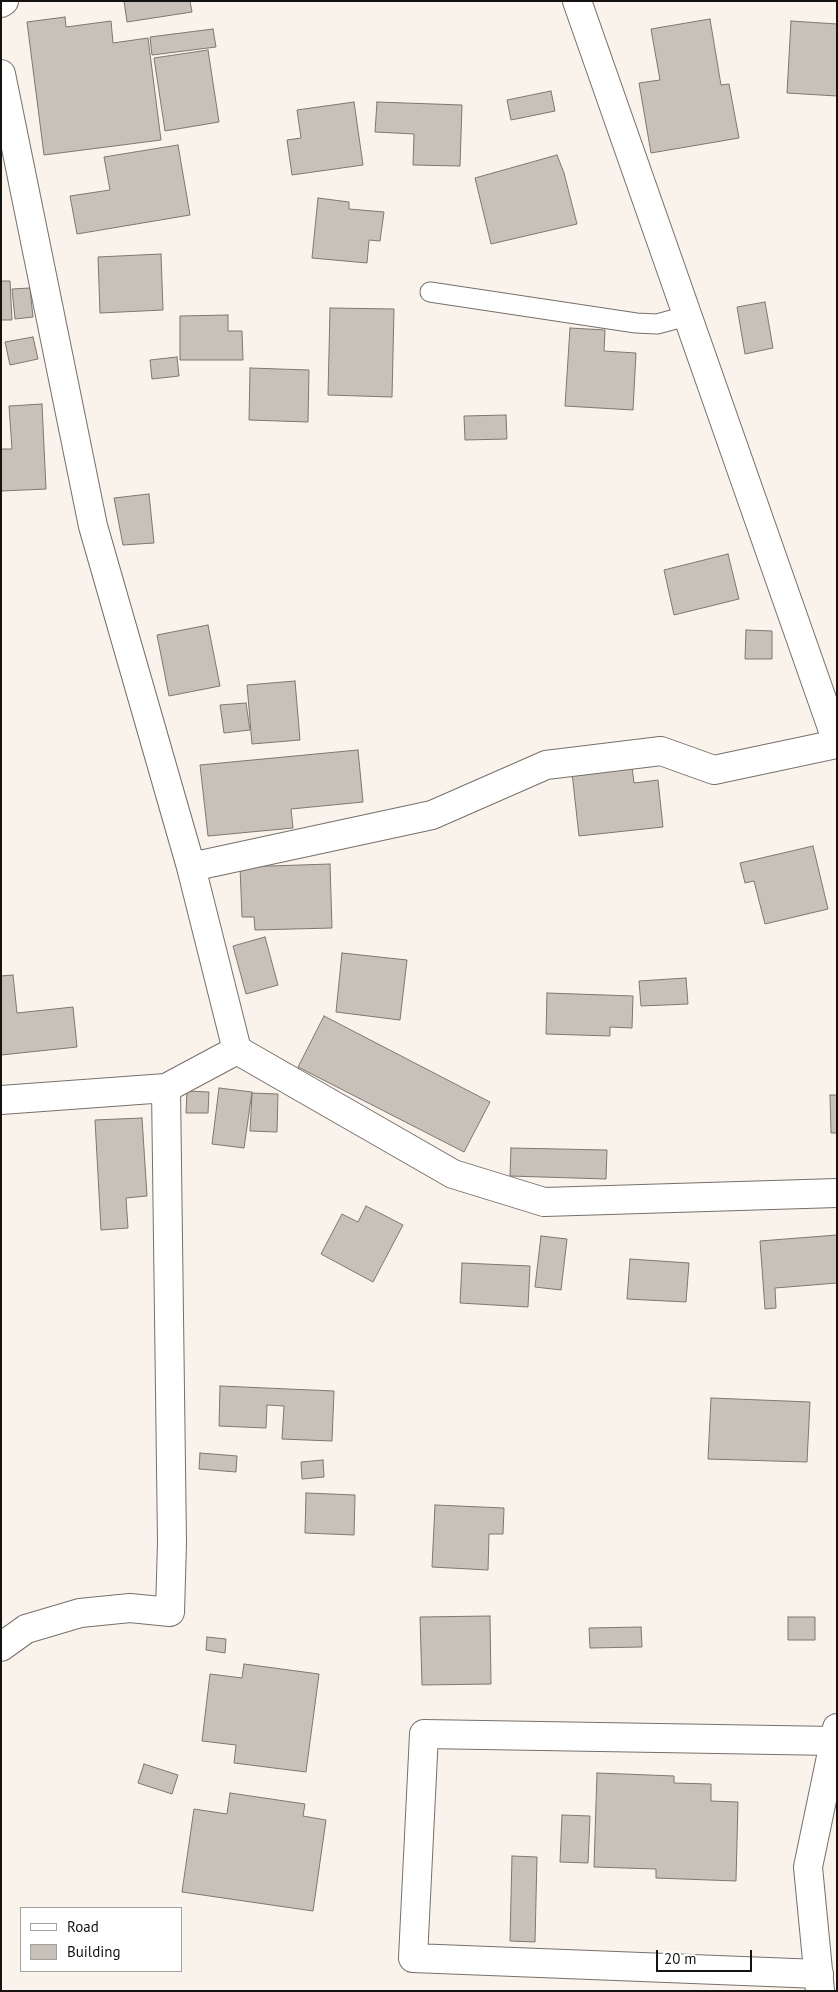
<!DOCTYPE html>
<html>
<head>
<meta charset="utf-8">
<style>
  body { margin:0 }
  #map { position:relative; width:838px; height:1992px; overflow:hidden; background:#faf3ec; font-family:"PT Sans",sans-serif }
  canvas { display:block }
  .frame { position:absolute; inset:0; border:2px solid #151310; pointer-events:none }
  .legend { position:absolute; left:20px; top:1907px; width:162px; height:65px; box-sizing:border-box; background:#fff; border:1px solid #a1a19f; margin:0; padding:6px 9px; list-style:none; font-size:15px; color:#151310 }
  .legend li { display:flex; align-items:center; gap:10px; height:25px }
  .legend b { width:25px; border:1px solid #a1a19f }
  .scale { position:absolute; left:656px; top:1950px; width:96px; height:22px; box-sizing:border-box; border:2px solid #151310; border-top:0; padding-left:6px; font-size:15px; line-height:18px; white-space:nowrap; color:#151310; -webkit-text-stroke:4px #fff; paint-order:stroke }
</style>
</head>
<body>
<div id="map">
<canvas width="838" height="1992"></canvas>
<div class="frame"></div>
<ul class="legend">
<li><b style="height:6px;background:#fff"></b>Road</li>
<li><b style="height:14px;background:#c8c1ba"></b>Building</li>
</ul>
<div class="scale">20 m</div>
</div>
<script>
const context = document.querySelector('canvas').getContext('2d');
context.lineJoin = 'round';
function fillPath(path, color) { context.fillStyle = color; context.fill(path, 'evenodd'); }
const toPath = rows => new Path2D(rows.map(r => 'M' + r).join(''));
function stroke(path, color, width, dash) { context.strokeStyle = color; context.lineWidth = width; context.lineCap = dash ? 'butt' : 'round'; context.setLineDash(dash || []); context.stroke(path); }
const building = toPath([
  [124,1,190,1,192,12,127,22,124,1],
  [65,17,66,27,111,21,113,43,148,38,161,140,44,155,27,22,65,17],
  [710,19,721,85,729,84,739,138,651,153,639,83,660,80,651,29,710,19],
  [791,21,837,24,837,96,787,93,791,21],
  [213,29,216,47,152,55,150,37,213,29],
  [208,50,219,122,165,131,154,58,208,50],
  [551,91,555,111,511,120,507,100,551,91],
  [354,102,363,165,292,175,287,140,301,138,297,110,354,102],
  [377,102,462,105,460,166,413,165,414,134,375,132,377,102],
  [178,145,190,215,77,234,70,196,110,190,104,157,178,145],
  [557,155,564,173,577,224,491,244,475,178,557,155],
  [318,198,349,202,349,209,384,212,380,241,369,240,367,263,312,258,318,198],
  [161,254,163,310,100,313,98,257,161,254],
  [1,281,10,281,12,320,1,320,1,281],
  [30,288,33,317,15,319,12,289,30,288],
  [765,302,773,348,745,354,737,307,765,302],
  [330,308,394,309,392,397,328,395,330,308],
  [228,315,228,331,242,331,243,360,180,360,180,316,228,315],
  [570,328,605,330,604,351,636,353,633,410,565,406,570,328],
  [33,337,38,359,10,365,5,342,33,337],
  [177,357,179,376,152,379,150,360,177,357],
  [250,368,309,370,308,422,249,420,250,368],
  [42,404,46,489,1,491,1,449,12,449,9,406,42,404],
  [506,415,507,439,465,440,464,416,506,415],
  [149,494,154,543,123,545,114,498,149,494],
  [728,554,739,599,674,615,664,570,728,554],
  [208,625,220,686,169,696,157,635,208,625],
  [746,630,772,631,772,659,745,659,746,630],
  [295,681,300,740,252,744,247,685,295,681],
  [246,703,250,730,224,733,220,705,246,703],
  [358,750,363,802,291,809,293,828,208,836,200,765,358,750],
  [632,767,634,783,658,780,663,827,579,836,572,773,632,767],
  [813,846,828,909,765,924,754,881,745,883,740,863,813,846],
  [330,864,332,928,255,930,254,917,242,917,240,867,330,864],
  [265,937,278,985,246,994,233,946,265,937],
  [342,953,407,960,400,1020,336,1012,342,953],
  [13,975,17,1013,73,1007,77,1047,1,1055,1,976,13,975],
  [686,978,688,1004,641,1006,639,981,686,978],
  [547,993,633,996,632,1028,610,1027,610,1036,546,1034,547,993],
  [324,1016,490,1102,464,1152,298,1067,324,1016],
  [219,1088,252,1092,244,1148,212,1144,219,1088],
  [187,1091,209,1092,208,1113,186,1113,187,1091],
  [252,1093,278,1094,277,1132,250,1131,252,1093],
  [830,1095,837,1095,837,1133,831,1133,830,1095],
  [142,1118,147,1196,126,1198,128,1228,101,1230,95,1120,142,1118],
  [511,1148,607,1150,606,1179,510,1176,511,1148],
  [366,1206,403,1225,373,1282,321,1254,342,1214,358,1222,366,1206],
  [837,1235,837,1283,775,1288,776,1308,765,1309,760,1241,837,1235],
  [541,1236,567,1239,561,1290,535,1287,541,1236],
  [630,1259,689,1263,686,1302,627,1299,630,1259],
  [462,1263,530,1266,528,1307,460,1303,462,1263],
  [220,1386,334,1391,332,1441,282,1439,284,1406,267,1405,266,1428,219,1426,220,1386],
  [711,1398,810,1402,807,1462,708,1459,711,1398],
  [200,1453,237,1456,236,1472,199,1469,200,1453],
  [323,1460,324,1477,302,1479,301,1462,323,1460],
  [306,1493,355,1495,354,1535,305,1533,306,1493],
  [435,1505,504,1508,503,1534,489,1534,488,1570,432,1567,435,1505],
  [490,1616,491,1684,422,1685,420,1617,490,1616],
  [788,1617,815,1617,815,1640,788,1640,788,1617],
  [641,1627,642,1647,590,1648,589,1628,641,1627],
  [207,1637,226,1639,225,1653,206,1650,207,1637],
  [244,1664,319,1674,306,1772,234,1763,236,1745,202,1741,210,1674,242,1678,244,1664],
  [144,1764,178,1775,172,1794,138,1783,144,1764],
  [597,1773,674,1776,674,1783,711,1784,711,1801,738,1802,736,1881,656,1878,656,1869,594,1867,597,1773],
  [230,1793,305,1804,303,1816,326,1820,313,1911,182,1892,194,1809,227,1814,230,1793],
  [562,1815,590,1816,588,1863,560,1862,562,1815],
  [512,1856,537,1857,535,1942,510,1941,512,1856]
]);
const service = toPath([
  [430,292,636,323,657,324,687,316]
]);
const minor = toPath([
  [1,3,4,1],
  [1,74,93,526,191,867,237,1050,453,1174,544,1202,837,1193],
  [191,867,432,815,546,765,661,751,714,770,837,744],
  [1,1100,166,1088,237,1050],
  [1,1647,26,1629,80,1613,130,1608,170,1612,172,1543,166,1088],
  [819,1974,413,1958,424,1734,834,1741]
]);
const tertiary = toPath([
  [577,1,837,742],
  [820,1991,808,1867,837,1728]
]);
fillPath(building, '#c8c1ba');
stroke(building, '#7e7771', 1);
stroke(service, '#77706a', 21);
stroke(minor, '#77706a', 30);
stroke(tertiary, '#77706a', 30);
stroke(service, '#fff', 19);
stroke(minor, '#fff', 28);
stroke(tertiary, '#fff', 28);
</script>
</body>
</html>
